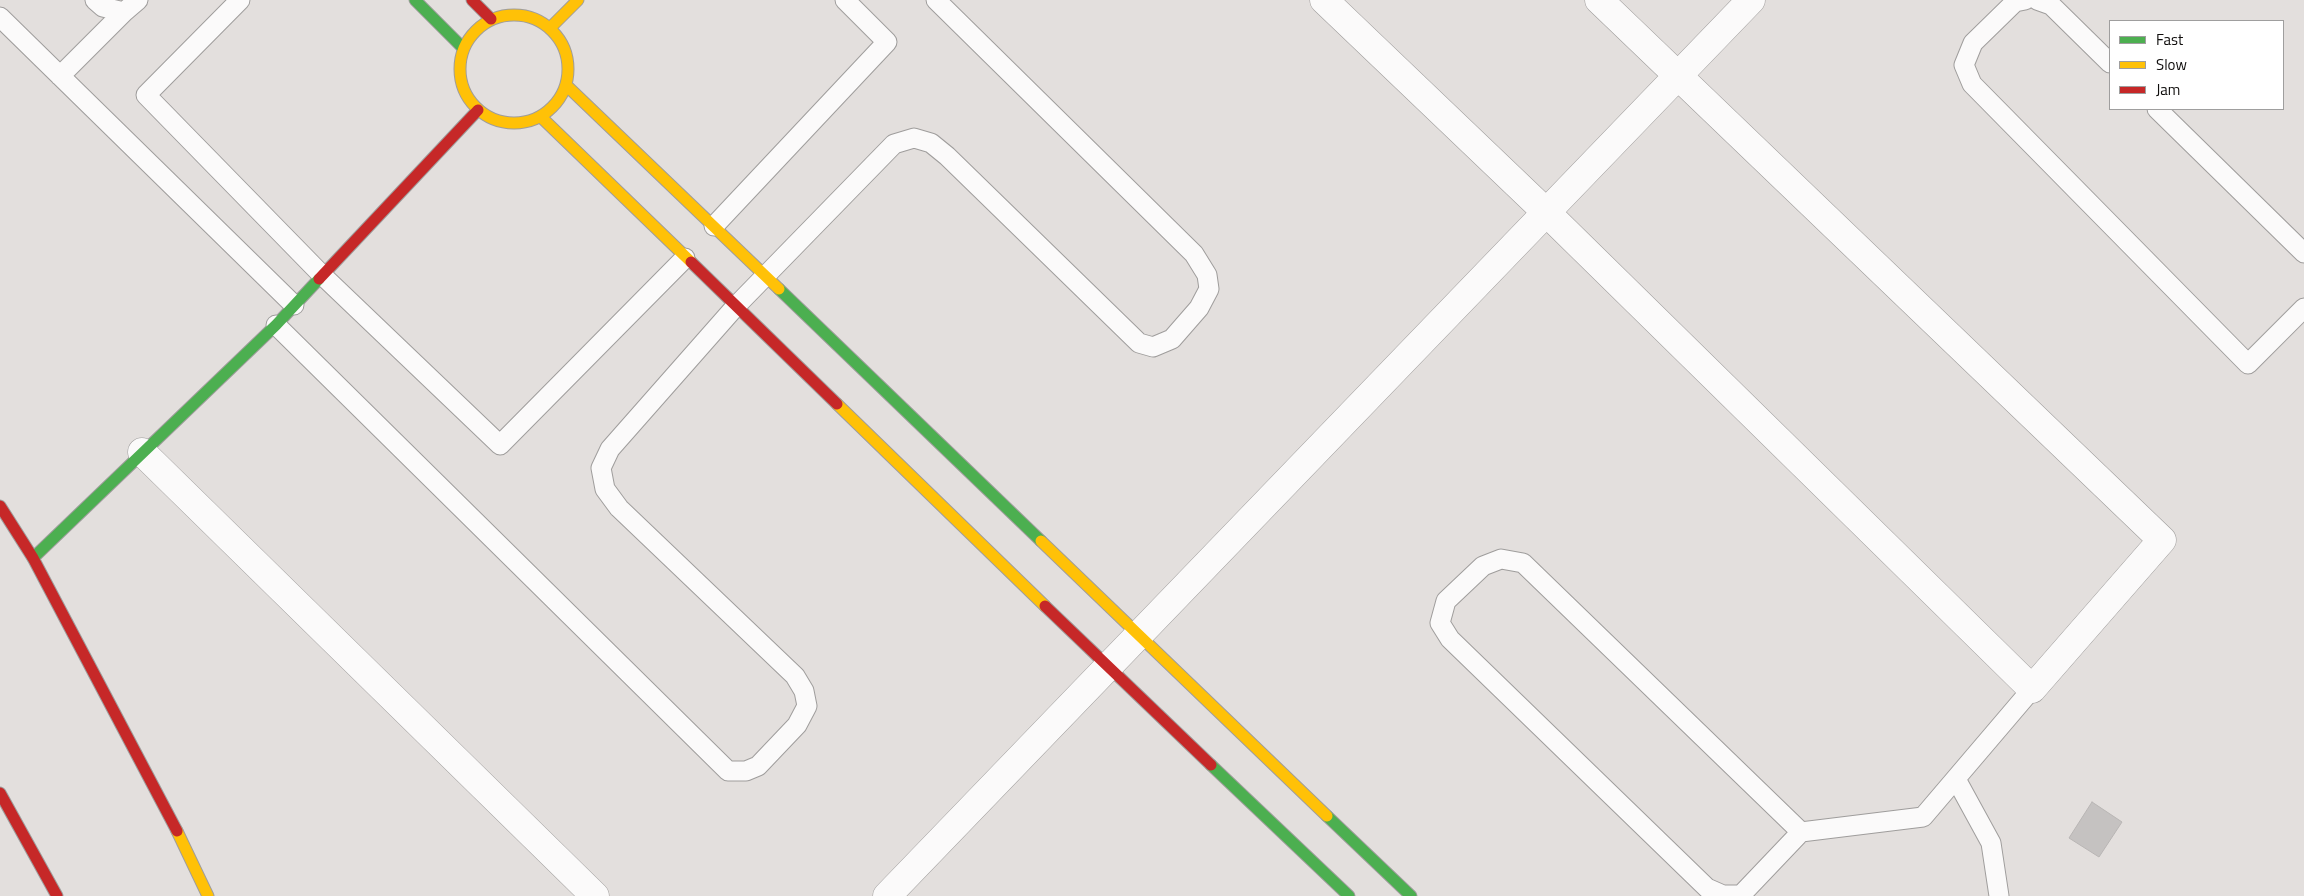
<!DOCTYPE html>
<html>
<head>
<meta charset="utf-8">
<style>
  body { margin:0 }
  #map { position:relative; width:2304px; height:896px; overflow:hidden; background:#e3dfdd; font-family:"Titillium Web",sans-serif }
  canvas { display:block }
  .legend { position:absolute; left:2109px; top:20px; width:175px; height:90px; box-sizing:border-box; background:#fff; border:1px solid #9f9e9e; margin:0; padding:6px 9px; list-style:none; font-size:15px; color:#0f0d0c }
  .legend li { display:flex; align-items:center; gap:10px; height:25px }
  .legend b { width:25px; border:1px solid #9f9e9e }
</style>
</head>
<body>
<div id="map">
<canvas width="2304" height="896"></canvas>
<ul class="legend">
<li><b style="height:6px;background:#4caf50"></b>Fast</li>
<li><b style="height:6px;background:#ffc107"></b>Slow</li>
<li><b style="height:6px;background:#c62828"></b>Jam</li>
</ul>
</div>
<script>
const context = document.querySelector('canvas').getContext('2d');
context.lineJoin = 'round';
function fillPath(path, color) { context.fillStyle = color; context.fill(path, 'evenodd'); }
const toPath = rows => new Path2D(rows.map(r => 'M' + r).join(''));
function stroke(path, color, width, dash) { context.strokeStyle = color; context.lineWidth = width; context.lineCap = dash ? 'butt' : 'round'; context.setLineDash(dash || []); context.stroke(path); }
const building = toPath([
  [2092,802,2122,822,2099,857,2069,838,2092,802]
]);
const lane = toPath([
  [95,0,103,7,124,12,138,0],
  [240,0,146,95,322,275,500,445,685,258],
  [2025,0,2015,2,1973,43,1964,65,1972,84,2248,364,2304,308],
  [2037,0,2051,5,2110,63],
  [0,17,294,305],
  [60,76,124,12],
  [2157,109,2304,253],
  [714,226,887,42,845,0],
  [276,325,728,771,746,771,758,766,797,725,807,706,804,691,795,676,619,508,605,489,601,468,610,449,736,306,894,144,914,138,931,143,947,156,1139,343,1153,347,1172,339,1199,308,1209,289,1207,275,1194,254,936,0],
  [1956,779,1991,843,1999,896],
  [1801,832,1523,563,1501,559,1483,566,1446,601,1440,623,1450,639,1707,888,1723,895,1741,895,1801,832,1923,817,2032,689]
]);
const street = toPath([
  [1324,0,1547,213,2032,689,2162,540,1599,0],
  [142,452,595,896],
  [887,896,1751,0]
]);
const fast = toPath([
  [415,0,463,48],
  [779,289,1041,541],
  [33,558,276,325,319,279],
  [1211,765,1349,896],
  [1327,816,1411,896]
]);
const slow = toPath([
  '460 69a54 54 0 1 1 108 0a54 54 0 1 1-108 0Z',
  [550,28,578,0],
  [566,85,779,289],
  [541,117,691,262],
  [837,404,1045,606],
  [1041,541,1327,816],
  [177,831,208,896]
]);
const jam = toPath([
  [472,0,491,19],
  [691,262,837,404],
  [319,279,478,110],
  [0,506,33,558,177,831],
  [1045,606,1211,765],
  [0,793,57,896]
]);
fillPath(building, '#c5c2c1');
stroke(building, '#b8b5b4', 1);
stroke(lane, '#9f9d9c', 21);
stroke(street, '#9f9d9c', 29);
stroke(fast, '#9f9d9c', 13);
stroke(slow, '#9f9d9c', 13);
stroke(jam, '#9f9d9c', 13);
stroke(lane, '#fbfafa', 19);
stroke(street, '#fbfafa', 28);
stroke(fast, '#4caf50', 11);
stroke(slow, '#ffc107', 11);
stroke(jam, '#c62828', 11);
</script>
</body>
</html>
